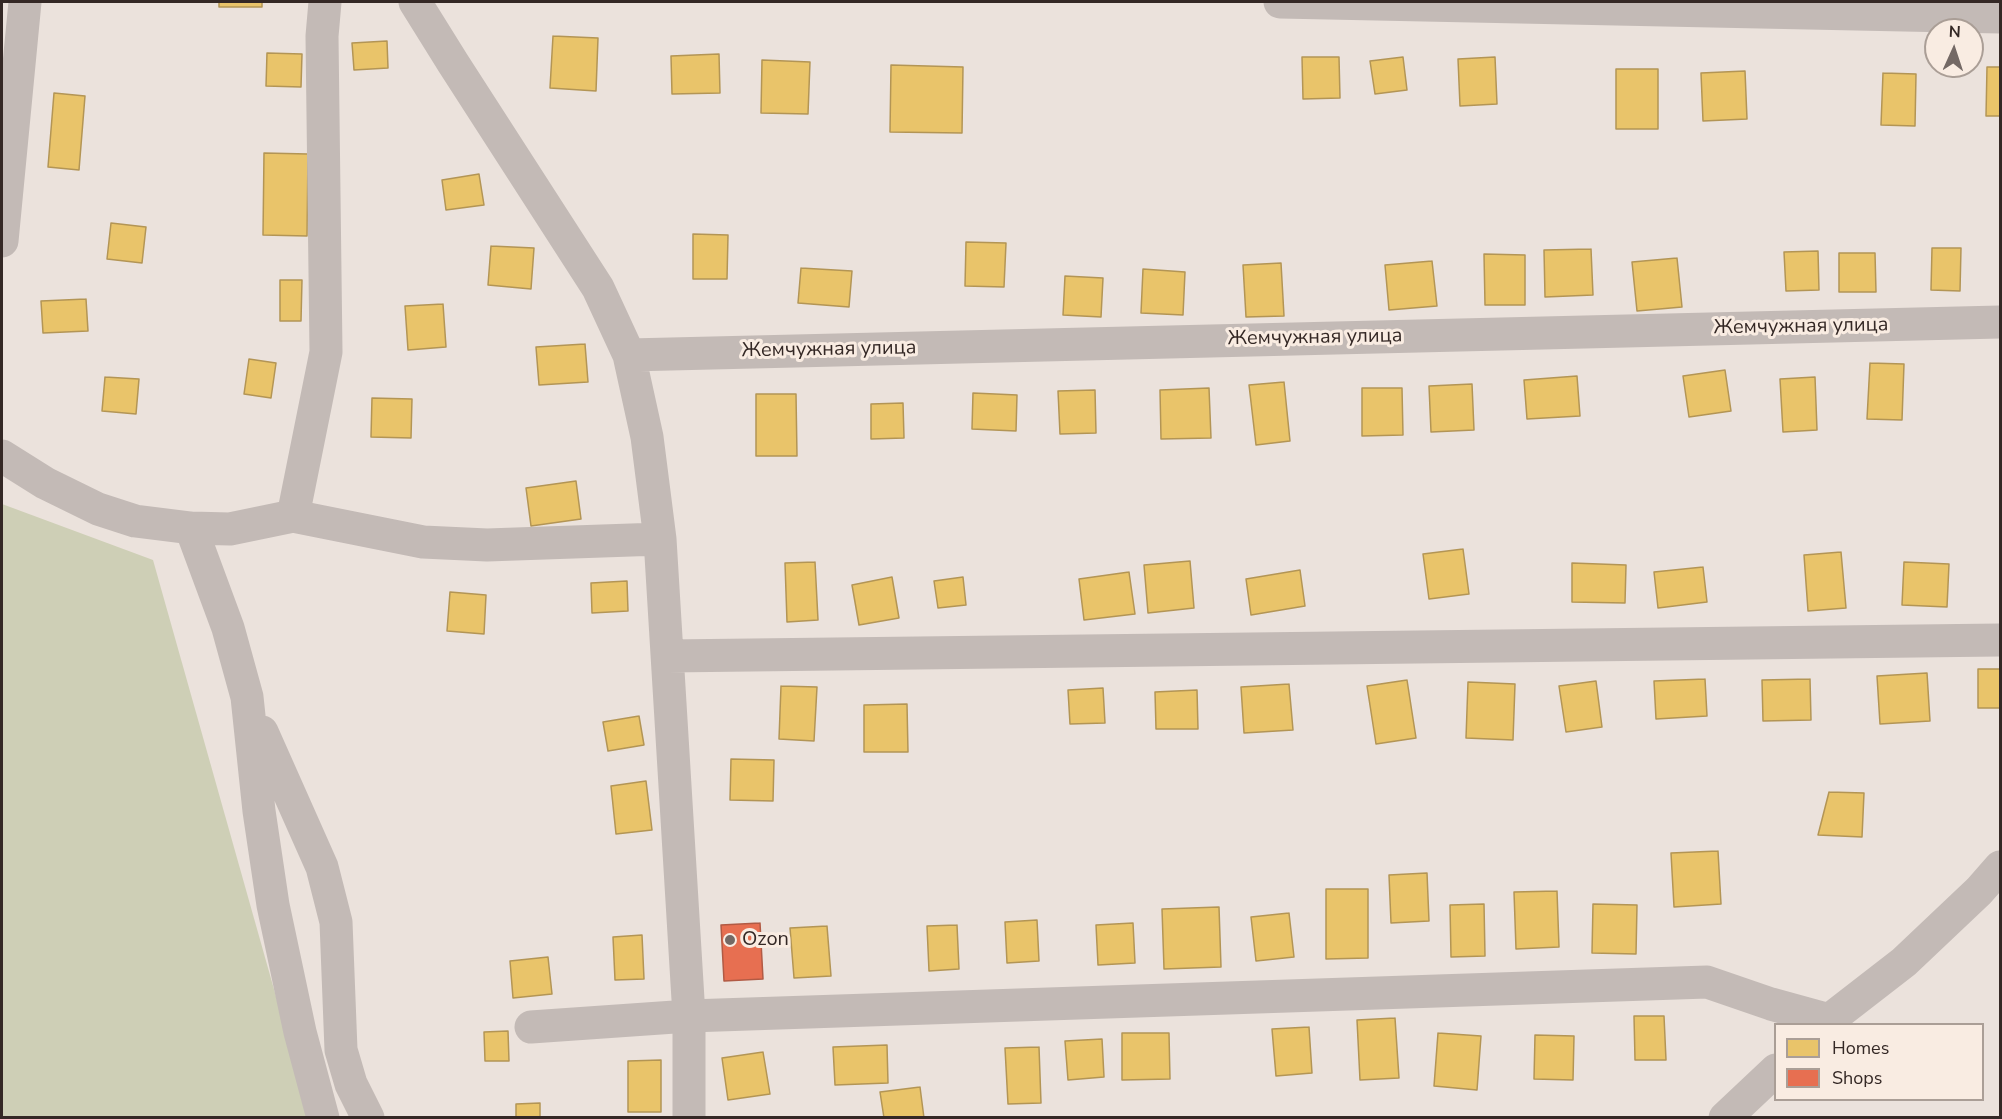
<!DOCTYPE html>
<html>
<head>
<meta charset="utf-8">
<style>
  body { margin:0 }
  #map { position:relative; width:2002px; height:1119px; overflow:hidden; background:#ebe2dc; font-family:"Nunito Sans",sans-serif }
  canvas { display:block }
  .frame { position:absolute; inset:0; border:3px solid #342825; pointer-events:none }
  .legend { position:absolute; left:1774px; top:1023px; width:210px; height:78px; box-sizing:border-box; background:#f9ece2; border:2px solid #aa9e96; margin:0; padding:8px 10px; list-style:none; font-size:18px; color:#342825 }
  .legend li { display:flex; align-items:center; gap:12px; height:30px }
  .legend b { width:30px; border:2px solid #aa9e96 }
  .north { position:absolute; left:1924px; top:18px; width:60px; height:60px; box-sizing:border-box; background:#f9ece2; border:2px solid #aa9e96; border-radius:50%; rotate:3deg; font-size:16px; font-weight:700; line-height:24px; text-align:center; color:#342825 }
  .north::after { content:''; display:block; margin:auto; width:21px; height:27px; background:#746965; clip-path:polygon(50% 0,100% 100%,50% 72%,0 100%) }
</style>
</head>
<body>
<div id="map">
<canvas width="2002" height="1119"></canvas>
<div class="frame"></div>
<ul class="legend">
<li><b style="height:16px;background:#e9c46a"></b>Homes</li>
<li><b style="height:16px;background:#e76f51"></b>Shops</li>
</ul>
<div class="north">N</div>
</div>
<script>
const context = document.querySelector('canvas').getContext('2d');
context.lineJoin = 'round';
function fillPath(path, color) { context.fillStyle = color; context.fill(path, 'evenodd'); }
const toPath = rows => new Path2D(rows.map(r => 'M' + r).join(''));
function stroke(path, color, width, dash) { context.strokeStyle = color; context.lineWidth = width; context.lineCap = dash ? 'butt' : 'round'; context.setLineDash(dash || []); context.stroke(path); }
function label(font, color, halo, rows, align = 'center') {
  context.font = font + ' "Nunito Sans",sans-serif'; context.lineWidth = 6; context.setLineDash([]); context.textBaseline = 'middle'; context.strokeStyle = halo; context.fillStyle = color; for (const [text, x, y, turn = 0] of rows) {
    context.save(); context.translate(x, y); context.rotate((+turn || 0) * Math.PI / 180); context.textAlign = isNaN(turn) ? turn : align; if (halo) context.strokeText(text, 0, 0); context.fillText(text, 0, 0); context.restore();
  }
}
const green = toPath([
  [2,504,153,560,310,1117,2,1117]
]);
const homes = toPath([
  [219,2,262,2,262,7,219,7,219,2],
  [553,36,598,38,596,91,550,88,553,36],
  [387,41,388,68,354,70,352,43,387,41],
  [267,53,302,54,301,87,266,86,267,53],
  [719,54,720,93,672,94,671,56,719,54],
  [1302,57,1339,57,1340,98,1303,99,1302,57],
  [1403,57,1407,90,1375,94,1370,61,1403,57],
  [1495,57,1497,104,1460,106,1458,59,1495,57],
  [762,60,810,62,808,114,761,113,762,60],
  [891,65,963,67,962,133,890,132,891,65],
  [1987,67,2000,67,2000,116,1986,116,1987,67],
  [1616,69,1658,69,1658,129,1616,129,1616,69],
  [1745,71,1747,119,1703,121,1701,73,1745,71],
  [1883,73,1916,74,1915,126,1881,125,1883,73],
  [54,93,85,96,79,170,48,167,54,93],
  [264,153,308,154,307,236,263,235,264,153],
  [479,174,484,205,446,210,442,180,479,174],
  [111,223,146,227,142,263,107,259,111,223],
  [693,234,728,235,727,279,693,279,693,234],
  [966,242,1006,243,1004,287,965,286,966,242],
  [491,246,534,248,531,289,488,285,491,246],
  [1932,248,1961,248,1960,291,1931,290,1932,248],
  [1591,249,1593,295,1545,297,1544,250,1591,249],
  [1818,251,1819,290,1786,291,1784,252,1818,251],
  [1839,253,1875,253,1876,292,1839,292,1839,253],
  [1484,254,1525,255,1525,305,1485,305,1484,254],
  [1677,258,1682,307,1637,311,1632,262,1677,258],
  [1432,261,1437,306,1389,310,1385,265,1432,261],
  [1281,263,1284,316,1246,317,1243,265,1281,263],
  [801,268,852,271,849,307,798,303,801,268],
  [1143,269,1185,272,1183,315,1141,313,1143,269],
  [1065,276,1103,278,1101,317,1063,315,1065,276],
  [280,280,302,280,301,321,280,321,280,280],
  [86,299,88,331,43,333,41,301,86,299],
  [443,304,446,347,408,350,405,306,443,304],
  [585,344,588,382,539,385,536,347,585,344],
  [249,359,276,363,271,398,244,394,249,359],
  [1870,363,1904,364,1902,420,1867,419,1870,363],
  [1725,370,1731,411,1689,417,1683,376,1725,370],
  [1577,376,1580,416,1527,419,1524,380,1577,376],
  [105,377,139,379,136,414,102,411,105,377],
  [1815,377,1817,430,1783,432,1780,379,1815,377],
  [1284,382,1290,441,1256,445,1249,385,1284,382],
  [1472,384,1474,430,1431,432,1429,386,1472,384],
  [1209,388,1211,438,1161,439,1160,390,1209,388],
  [1362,388,1402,388,1403,435,1362,436,1362,388],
  [1095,390,1096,433,1060,434,1058,391,1095,390],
  [973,393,1017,395,1016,431,972,429,973,393],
  [756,394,796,394,797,456,756,456,756,394],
  [372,398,412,399,411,438,371,437,372,398],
  [903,403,904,438,871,439,871,404,903,403],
  [576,481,581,519,531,526,526,488,576,481],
  [1463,549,1469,594,1429,599,1423,554,1463,549],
  [1841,552,1846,608,1808,611,1804,555,1841,552],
  [1190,561,1194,608,1148,613,1144,565,1190,561],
  [815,562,818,620,787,622,785,563,815,562],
  [1904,562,1949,564,1947,607,1902,605,1904,562],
  [1572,563,1626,565,1625,603,1572,602,1572,563],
  [1703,567,1707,602,1658,608,1654,572,1703,567],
  [1300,570,1305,606,1251,615,1246,579,1300,570],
  [1129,572,1135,614,1084,620,1079,579,1129,572],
  [892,577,899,618,859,625,852,585,892,577],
  [963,577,966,605,938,608,934,581,963,577],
  [627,581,628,611,592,613,591,583,627,581],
  [450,592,486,595,484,634,447,631,450,592],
  [1978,669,2000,669,2000,708,1978,708,1978,669],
  [1927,673,1930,721,1880,724,1877,676,1927,673],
  [1705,679,1707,716,1656,719,1654,681,1705,679],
  [1810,679,1811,720,1763,721,1762,680,1810,679],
  [1407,680,1416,738,1376,744,1367,686,1407,680],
  [1596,681,1602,727,1566,732,1559,686,1596,681],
  [1468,682,1515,684,1513,740,1466,738,1468,682],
  [1289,684,1293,730,1244,733,1241,687,1289,684],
  [781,686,817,687,814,741,779,739,781,686],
  [1103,688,1105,723,1070,724,1068,690,1103,688],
  [1197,690,1198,729,1156,729,1155,692,1197,690],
  [907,704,908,752,864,752,864,705,907,704],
  [639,716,644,745,608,751,603,722,639,716],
  [731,759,774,760,773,801,730,800,731,759],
  [646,781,652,830,616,834,611,786,646,781],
  [1829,792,1864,793,1862,837,1818,835,1829,792],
  [1718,851,1721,904,1674,907,1671,853,1718,851],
  [1427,873,1429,921,1391,923,1389,875,1427,873],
  [1326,889,1368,889,1368,958,1326,959,1326,889],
  [1557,891,1559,947,1516,949,1514,892,1557,891],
  [1484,904,1485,956,1451,957,1450,905,1484,904],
  [1593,904,1637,905,1636,954,1592,953,1593,904],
  [1219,907,1221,967,1164,969,1162,909,1219,907],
  [1289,913,1294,957,1256,961,1251,917,1289,913],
  [1037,920,1039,961,1007,963,1005,922,1037,920],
  [1133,923,1135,963,1098,965,1096,925,1133,923],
  [957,925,959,969,929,971,927,926,957,925],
  [827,926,831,976,794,978,790,928,827,926],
  [642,935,644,979,615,980,613,937,642,935],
  [548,957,552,994,513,998,510,961,548,957],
  [1634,1016,1664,1016,1666,1060,1635,1060,1634,1016],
  [1395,1018,1399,1078,1360,1080,1357,1020,1395,1018],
  [1309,1027,1312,1073,1276,1076,1272,1029,1309,1027],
  [508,1031,509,1061,485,1061,484,1032,508,1031],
  [1122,1033,1169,1033,1170,1079,1122,1080,1122,1033],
  [1438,1033,1481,1036,1477,1090,1434,1086,1438,1033],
  [1535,1035,1574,1036,1573,1080,1534,1079,1535,1035],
  [1102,1039,1104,1077,1068,1080,1065,1041,1102,1039],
  [887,1045,888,1083,835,1085,833,1047,887,1045],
  [1039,1047,1041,1103,1008,1104,1005,1048,1039,1047],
  [763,1052,770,1094,728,1100,722,1058,763,1052],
  [661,1060,661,1112,628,1112,628,1061,661,1060],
  [920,1087,924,1118,884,1118,880,1092,920,1087],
  [540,1103,540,1118,516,1118,516,1104,540,1103]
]);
const shops = toPath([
  [760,923,763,979,724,981,721,925,760,923]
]);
const minor = toPath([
  [415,2,453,63,598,288,629,355,647,437,660,539,689,1016,689,1118],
  [1280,2,2000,17],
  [2,241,25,2],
  [629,355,2000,322],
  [2,456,45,483,98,509,135,521,191,528,230,529,293,516,423,542,487,545,660,539],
  [293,516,326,352,322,36,325,2],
  [191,528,228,628,247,697,259,811,273,905,300,1032,323,1118],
  [668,656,2000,640],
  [262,732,322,867,336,922,341,1050,351,1084,368,1118],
  [1824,1024,1904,962,1979,891,2000,867],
  [531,1027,689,1016,1707,982,1771,1004,1829,1020],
  [1725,1118,1776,1070]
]);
const markers = [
  [730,940,6,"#746965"]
];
const streetNames = [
  ["Жемчужная улица",1801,327,-1],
  ["Жемчужная улица",1315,338,-1],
  ["Жемчужная улица",829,350,-1]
];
const poiNames = [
  ["Ozon",742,940]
];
fillPath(green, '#cecfb6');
fillPath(homes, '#e9c46a');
stroke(homes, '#b39555', 1.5);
fillPath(shops, '#e76f51');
stroke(shops, '#b15a44', 1.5);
stroke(minor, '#c3bab6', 33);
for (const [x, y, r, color] of markers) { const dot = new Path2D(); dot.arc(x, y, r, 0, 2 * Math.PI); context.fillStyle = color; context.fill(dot); stroke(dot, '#f9ece2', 2); }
label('20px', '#342825', '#f9ece2', streetNames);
label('20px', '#342825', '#f9ece2', poiNames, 'left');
</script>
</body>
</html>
